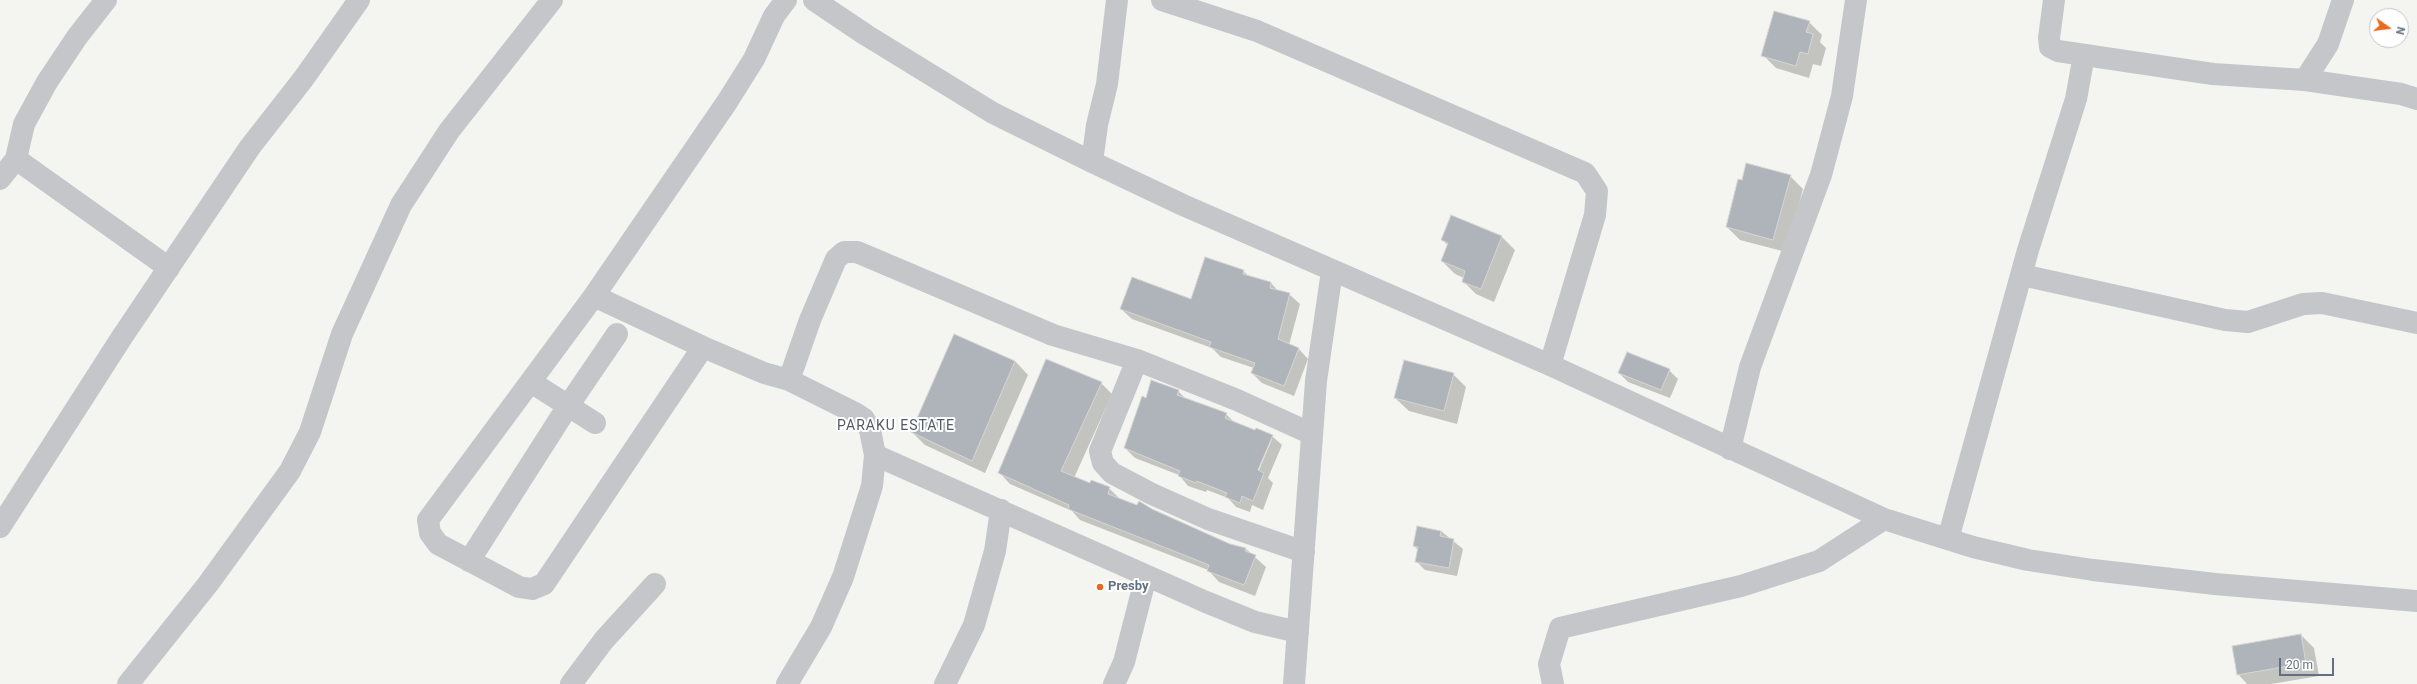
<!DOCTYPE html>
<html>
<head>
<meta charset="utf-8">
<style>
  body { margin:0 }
  #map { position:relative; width:2417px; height:684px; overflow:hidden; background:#f4f5f0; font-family:Roboto,sans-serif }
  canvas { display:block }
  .north { position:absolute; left:2369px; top:8px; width:40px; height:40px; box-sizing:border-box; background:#fff; border:1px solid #c1c6cd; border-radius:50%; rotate:104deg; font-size:11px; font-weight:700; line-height:16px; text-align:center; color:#637082 }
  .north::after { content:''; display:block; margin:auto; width:14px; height:18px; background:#e66a1f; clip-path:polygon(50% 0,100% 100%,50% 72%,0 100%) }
  .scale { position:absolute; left:2279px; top:658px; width:55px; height:18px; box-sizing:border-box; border:2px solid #637082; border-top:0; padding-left:5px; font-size:12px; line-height:14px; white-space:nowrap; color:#637082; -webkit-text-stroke:3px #fff; paint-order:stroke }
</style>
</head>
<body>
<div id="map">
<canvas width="2417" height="684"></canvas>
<div class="north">N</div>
<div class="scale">20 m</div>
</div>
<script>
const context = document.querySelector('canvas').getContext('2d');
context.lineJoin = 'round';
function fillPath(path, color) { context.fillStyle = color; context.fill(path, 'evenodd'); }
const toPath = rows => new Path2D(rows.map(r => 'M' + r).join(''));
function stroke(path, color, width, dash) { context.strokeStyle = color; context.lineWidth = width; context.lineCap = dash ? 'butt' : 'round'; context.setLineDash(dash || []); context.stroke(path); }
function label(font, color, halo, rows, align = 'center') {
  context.font = font + ' Roboto,sans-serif'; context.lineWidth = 4; context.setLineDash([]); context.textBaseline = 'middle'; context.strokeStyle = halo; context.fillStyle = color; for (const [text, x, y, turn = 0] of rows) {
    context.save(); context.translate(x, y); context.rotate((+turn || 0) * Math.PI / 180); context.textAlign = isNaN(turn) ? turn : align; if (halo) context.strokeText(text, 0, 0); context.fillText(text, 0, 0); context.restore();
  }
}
const shadow = toPath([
  [1809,22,1822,35,1820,42,1826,48,1821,66,1813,64,1809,78,1776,68,1763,55],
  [1790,176,1803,189,1786,252,1740,240,1727,227],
  [1502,237,1515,250,1494,302,1476,294,1463,281,1464,278,1455,274,1442,261,1448,246,1442,239],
  [1243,271,1250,277,1271,283,1279,292,1289,294,1300,304,1289,345,1298,348,1308,359,1294,396,1262,383,1252,373,1254,368,1221,357,1212,348,1132,319,1121,309,1192,300],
  [1015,361,1028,375,985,473,925,445,912,432],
  [1669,370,1678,379,1670,398,1628,382,1619,373],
  [1453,374,1466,387,1457,424,1409,411,1395,398],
  [1101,383,1112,394,1074,478,1109,488,1121,500,1151,510,1230,544,1246,549,1266,567,1255,596,1219,582,1208,570,1080,520,1072,511,1010,484,999,472],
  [1178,391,1186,399,1226,414,1236,424,1272,436,1282,445,1268,478,1273,483,1263,510,1252,505,1250,512,1236,507,1228,498,1207,490,1206,492,1188,486,1179,475,1135,458,1125,448,1146,399],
  [1270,439,1272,439,1257,475,1255,474],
  [1441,531,1463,549,1457,576,1425,570,1416,561,1418,550,1414,546],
  [2301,635,2314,648,2319,676,2271,684,2247,684,2238,674]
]);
const building = toPath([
  [1774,11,1810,21,1806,32,1813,34,1808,54,1800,52,1796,66,1761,56,1774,11],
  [1746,163,1791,175,1773,240,1726,227,1738,179,1742,180,1746,163],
  [1451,215,1502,236,1481,289,1462,282,1465,271,1441,261,1448,243,1441,240,1451,215],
  [1205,257,1244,270,1243,274,1271,282,1270,288,1290,293,1278,339,1299,348,1284,386,1251,373,1255,363,1209,347,1211,342,1120,309,1132,277,1191,299,1205,257],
  [954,334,1015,361,972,461,911,432,954,334],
  [1627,352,1670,369,1661,390,1618,373,1627,352],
  [1046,359,1102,382,1061,471,1090,483,1091,480,1110,487,1108,494,1137,505,1139,501,1152,509,1230,544,1246,548,1245,551,1256,555,1244,585,1207,571,1209,565,1068,509,1069,505,998,473,1046,359],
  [1404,360,1454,373,1444,411,1394,398,1404,360],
  [1151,380,1179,390,1177,395,1227,413,1225,418,1255,430,1256,428,1273,435,1258,470,1264,473,1253,501,1242,496,1240,503,1225,497,1227,493,1197,481,1196,483,1178,476,1180,471,1124,448,1142,396,1146,398,1151,380],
  [1417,526,1441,531,1440,536,1454,539,1449,568,1415,562,1418,547,1413,546,1417,526],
  [2301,634,2306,663,2237,675,2232,646,2301,634]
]);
const minor = toPath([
  [814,0,866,35,993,113,1092,162,1183,205,1550,365,1884,519,1973,547,2028,560,2093,570,2215,584,2417,601],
  [1162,0,1257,31,1585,173,1597,191,1595,215,1550,365],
  [2054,0,2049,38,2050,47,2058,51,2213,74,2305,80,2401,94,2417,99],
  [2305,80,2328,44,2343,0],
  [16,159,169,268],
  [1092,162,1097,125,1107,84,1117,0],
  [0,179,16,159,24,124,47,82,77,37,106,0],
  [2022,275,2225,320,2248,322,2303,304,2322,303,2417,323],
  [594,296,703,347,764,373,789,380,855,413,864,419,870,430,875,455,872,486,843,577,821,627,787,684],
  [703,347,544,584,532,589,519,587,438,544,430,533,428,520,594,296,727,102,754,59,774,16,786,0],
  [1137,360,1100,451,1103,463,1112,473,1152,494,1208,519,1304,552],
  [789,380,810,320,836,259,844,252,857,252,1053,335,1137,360,1237,400,1312,434],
  [531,382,595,423],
  [1730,449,1750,367,1821,175,1842,96,1856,0],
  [875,455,1206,602,1255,622,1298,632],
  [0,527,122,337,250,147,304,78,359,0],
  [1948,539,2028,250,2076,99,2084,55],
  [469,561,568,406,617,334],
  [128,684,208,584,290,471,310,432,342,334,401,205,449,131,552,0],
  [571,684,604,640,655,584],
  [945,684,974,625,995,551,1001,510],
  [1114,684,1124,662,1146,576],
  [1294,684,1316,381,1332,271],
  [1553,684,1549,664,1560,628,1741,586,1819,561,1884,519]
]);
const markers = [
  [1100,587,4,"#e66a1f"]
];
const poiNames = [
  ["Presby",1108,587]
];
const neighbourhoodNames = [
  ["PARAKU ESTATE",896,426]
];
fillPath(shadow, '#0003');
fillPath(building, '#afb4ba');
stroke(building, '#d5d6d3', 1);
stroke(minor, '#c4c6ca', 22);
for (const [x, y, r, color] of markers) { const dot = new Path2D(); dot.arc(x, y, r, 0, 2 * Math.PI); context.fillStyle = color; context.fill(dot); stroke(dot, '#fff', 1.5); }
label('bold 13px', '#637082', '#fff', poiNames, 'left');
context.letterSpacing = '1px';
label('14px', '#515a67', '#fff', neighbourhoodNames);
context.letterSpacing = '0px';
</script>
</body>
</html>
